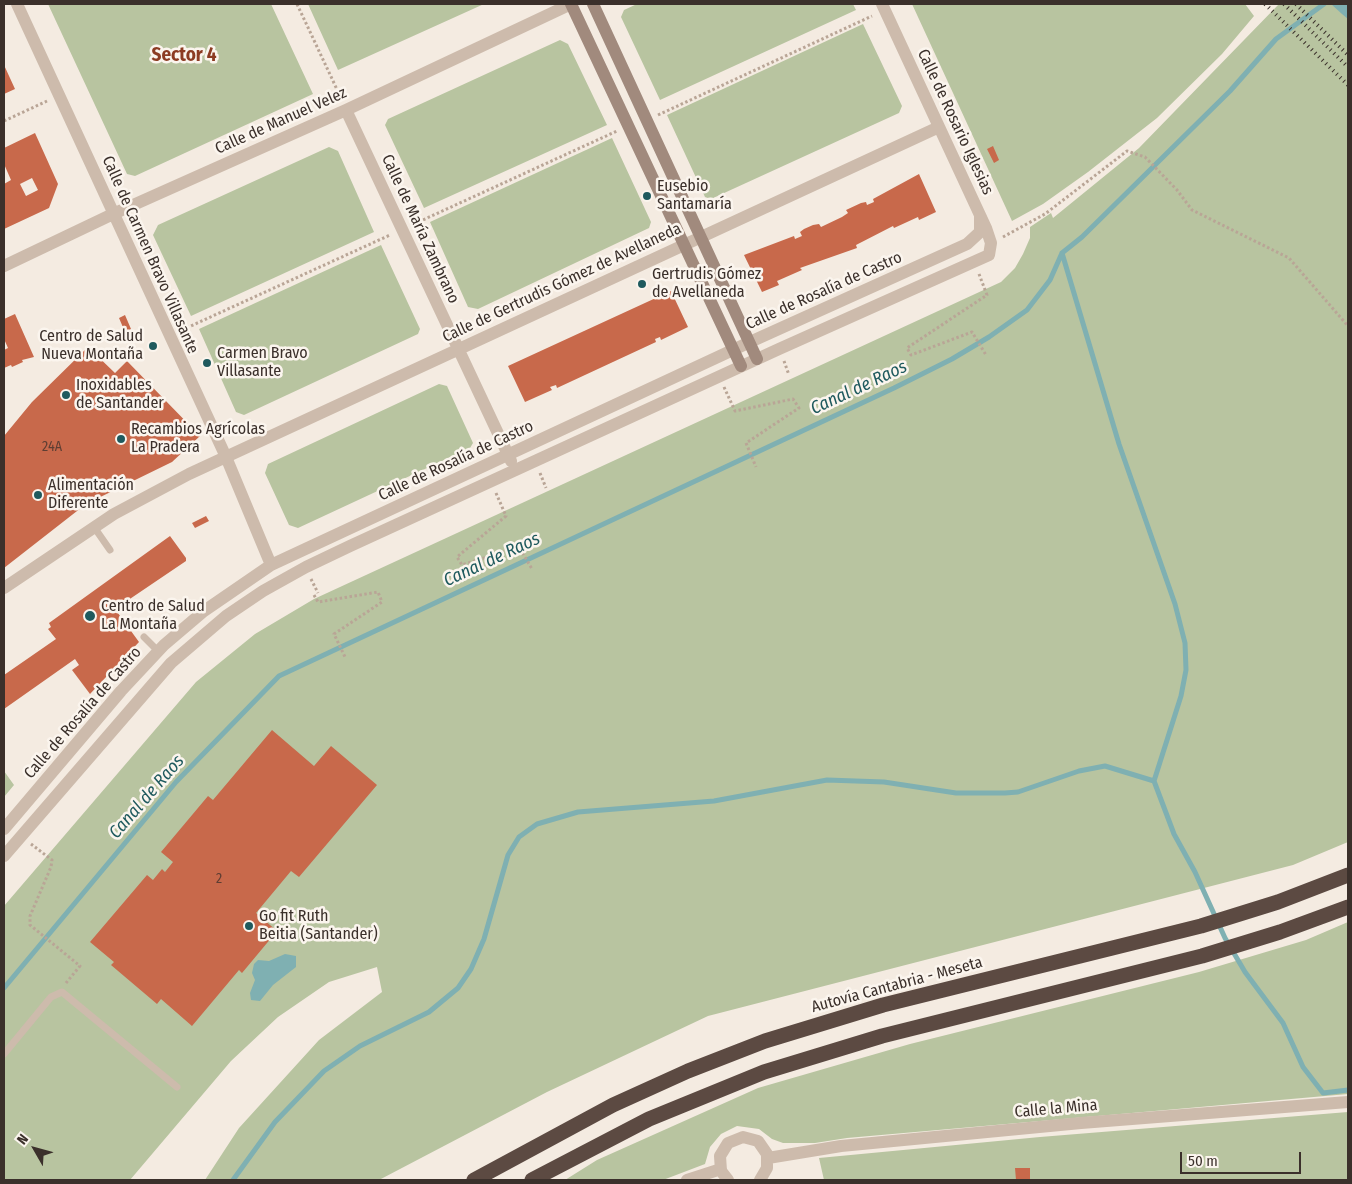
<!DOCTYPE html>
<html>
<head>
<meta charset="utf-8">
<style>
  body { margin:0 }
  #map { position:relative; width:1352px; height:1184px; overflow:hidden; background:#f4ebe1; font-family:"Fira Sans Condensed",sans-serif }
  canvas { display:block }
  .frame { position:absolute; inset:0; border:5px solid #3b302b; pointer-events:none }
  .north { position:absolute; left:10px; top:1124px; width:50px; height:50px; -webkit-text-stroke:4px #fbf5ee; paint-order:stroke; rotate:308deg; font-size:14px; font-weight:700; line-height:20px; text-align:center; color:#3b302b }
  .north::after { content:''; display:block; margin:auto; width:18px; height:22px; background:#3b302b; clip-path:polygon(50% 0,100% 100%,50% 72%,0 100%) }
  .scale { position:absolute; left:1180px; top:1152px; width:121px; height:22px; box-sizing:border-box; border:2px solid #3b302b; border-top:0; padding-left:6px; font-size:15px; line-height:18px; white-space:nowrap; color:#3b302b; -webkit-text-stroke:4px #fbf5ee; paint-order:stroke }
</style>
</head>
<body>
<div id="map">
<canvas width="1352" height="1184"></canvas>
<div class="frame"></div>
<div class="north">N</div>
<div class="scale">50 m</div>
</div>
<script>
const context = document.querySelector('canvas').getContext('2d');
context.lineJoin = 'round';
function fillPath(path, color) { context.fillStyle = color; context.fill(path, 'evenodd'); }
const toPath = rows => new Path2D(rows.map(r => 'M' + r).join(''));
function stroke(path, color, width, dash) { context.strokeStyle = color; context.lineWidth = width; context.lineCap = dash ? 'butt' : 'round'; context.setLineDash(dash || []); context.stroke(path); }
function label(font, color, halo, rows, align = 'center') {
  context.font = font + ' "Fira Sans Condensed",sans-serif'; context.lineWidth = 5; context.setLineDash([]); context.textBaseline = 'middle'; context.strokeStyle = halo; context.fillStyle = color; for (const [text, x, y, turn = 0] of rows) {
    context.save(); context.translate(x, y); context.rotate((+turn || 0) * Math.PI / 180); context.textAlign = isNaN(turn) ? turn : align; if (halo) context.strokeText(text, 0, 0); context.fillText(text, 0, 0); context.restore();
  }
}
const green = toPath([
  [48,4,271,4,313,94,135,176,127,174],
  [308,4,484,4,338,70],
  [637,4,853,4,856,10,660,100,621,17,624,10],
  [912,4,1245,4,1254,16,1222,54,1157,118,1088,172,1043,204,1012,221],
  [1279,4,1348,4,1348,842,1293,865,708,1016,547,1092,379,1180,205,1180,239,1128,319,1040,382,992,377,967,329,982,278,1017,231,1061,130,1180,4,1180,4,906,196,682,255,634,314,599,1001,282,1015,268,1023,254,1030,238,1030,227,1051,213,1053,218,1139,148],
  [863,24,902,106,899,113,711,199,705,197,667,115],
  [560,40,568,44,607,125,424,208,385,125,388,119],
  [612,138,651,222,649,228,478,309,468,307,430,222],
  [329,147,338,151,374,232,191,316,153,235,158,225],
  [381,245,420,329,418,334,244,415,236,412,199,329],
  [439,384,447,386,473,443,470,448,298,528,289,525,265,473,268,464],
  [4,771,14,785,4,797],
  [1348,922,1348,1094,847,1138,815,1143,783,1143,772,1139,759,1129,737,1126,721,1134,710,1147,705,1164,663,1180,565,1180,597,1160,758,1088,910,1044,1199,972,1306,940],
  [1348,1112,1348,1180,824,1180,819,1158,1040,1137]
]);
const water = toPath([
  [1331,4,1348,4,1348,19,1342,14],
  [285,954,296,956,296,967,273,985,260,1001,251,1000,250,993,255,980,252,973,254,964,258,960,269,961]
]);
const stream = toPath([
  [1062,253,1119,444,1175,604,1185,643,1186,670,1181,696,1154,781,1174,834,1195,872,1225,938,1245,972,1283,1023,1303,1067,1323,1093,1348,1090],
  [4,988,176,782,279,676,894,388,952,359,989,337,1027,310,1050,280,1062,253,1082,237,1230,91,1276,39,1324,4],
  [233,1180,275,1122,324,1071,360,1046,429,1012,458,988,471,969,484,939,508,855,519,837,537,824,578,812,714,801,827,780,884,782,956,793,1005,793,1018,792,1079,771,1105,766,1154,781]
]);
const building = toPath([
  [4,65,15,89,4,94],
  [35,133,58,184,49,208,4,229,4,184,11,180,4,164,4,148],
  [32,178,38,190,26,196,20,184],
  [993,146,999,160,994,163,987,149],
  [919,174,936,212,919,220,918,217,894,228,893,226,856,245,857,248,800,268,802,270,777,281,779,285,762,292,744,255,794,236,795,239,802,236,800,232,804,229,813,225,819,224,821,227,842,217,848,213,846,210,861,203,866,202,867,205,874,202,873,199],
  [671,291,688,327,661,340,660,337,655,339,656,342,557,388,556,385,550,387,552,390,525,402,508,366],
  [15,314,34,357,22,360,23,362,12,367,11,365,4,368,4,350,8,348,4,339,4,319],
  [125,315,131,329,125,332,119,318],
  [88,347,115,373,127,361,200,436,172,462,86,504,4,568,4,436,32,402],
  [206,516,209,521,195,528,192,523],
  [170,536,186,558,186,561,115,609,139,642,90,694,72,670,79,665,75,659,4,709,4,675,56,639,48,629,51,627,49,623],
  [272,730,314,766,331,746,377,785,299,877,291,871,256,913,277,931,242,973,239,970,192,1026,161,999,157,1004,111,965,114,962,90,942,147,875,153,880,162,869,165,872,173,862,161,852,208,796,213,800],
  [1015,1168,1030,1168,1030,1180,1016,1180]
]);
const path = toPath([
  [297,4,341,98],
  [658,115,872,16],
  [4,121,47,101],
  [414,224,617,131],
  [1003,237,1045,214,1127,151,1145,157,1177,190,1192,210,1289,258,1348,326],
  [979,274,987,295,907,348,911,355,972,332,986,355],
  [182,330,390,235],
  [784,361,789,375],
  [724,387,735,411,793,399,799,408,746,443,756,467],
  [540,473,546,488],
  [496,493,506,516,457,557,462,565,519,547,532,569],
  [311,579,318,593],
  [314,595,318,602,378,592,382,602,334,634,345,657],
  [31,844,52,860,51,867,30,916,30,925,80,966,66,983]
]);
const service = toPath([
  [94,527,110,550],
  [144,637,158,651],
  [4,1054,51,997,62,992,177,1087]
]);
const minor = toPath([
  [17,4,226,457,271,565],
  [346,110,511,461],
  [4,266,113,214,346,110,571,4],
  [4,588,114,514,189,474,939,127],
  [4,829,121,691,164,645,204,611,271,565,750,342,967,244,980,232,980,216],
  [4,856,171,663,226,616,263,591,306,567,350,546,779,349,989,255,991,243,986,228,882,4],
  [768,1158,841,1146,1081,1123,1348,1102],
  [687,1180,721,1169],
  [728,1180,721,1171,720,1156,728,1143,743,1137,758,1141,767,1154,767,1168,760,1180]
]);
const secondary = toPath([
  [571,4,741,366],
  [593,4,757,359]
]);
const motorway = toPath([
  [474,1180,613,1105,688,1071,765,1041,883,1005,1201,926,1278,902,1348,875],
  [532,1180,649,1119,764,1072,882,1036,1202,956,1280,932,1348,907]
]);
const rail = toPath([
  [1265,4,1348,85],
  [1284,4,1348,67],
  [1296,4,1348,55]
]);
const markers = [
  [647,196,5,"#1f5a5e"],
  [642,284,5,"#1f5a5e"],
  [153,346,5,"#1f5a5e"],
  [207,363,5,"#1f5a5e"],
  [66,395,5,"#1f5a5e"],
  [121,439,5,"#1f5a5e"],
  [38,495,5,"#1f5a5e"],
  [90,616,6,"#1f5a5e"],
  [249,926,5,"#1f5a5e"]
];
const numberNames = [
  ["24A",52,447],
  ["2",219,879]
];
const streetNames = [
  ["Calle de Manuel Velez",281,121,-24],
  ["Calle de Rosario Iglesias",955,122,65],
  ["Calle de María Zambrano",420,229,65],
  ["Calle de Carmen Bravo Villasante",150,255,66],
  ["Calle de Gertrudis Gómez de Avellaneda",562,283,-25],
  ["Calle de Rosalía de Castro",824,291,-24],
  ["Calle de Rosalía de Castro",456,461,-25],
  ["Calle de Rosalía de Castro",83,713,-49],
  ["Autovía Cantabria - Meseta",897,985,-15],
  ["Calle la Mina",1056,1109,-5]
];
const poiNames = [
  ["Eusebio",657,187],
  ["Santamaría",657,205],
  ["Gertrudis Gómez",652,275],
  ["de Avellaneda",652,293],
  ["Centro de Salud",143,337,"right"],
  ["Nueva Montaña",143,355,"right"],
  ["Carmen Bravo",217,354],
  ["Villasante",217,372],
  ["Inoxidables",76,386],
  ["de Santander",76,404],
  ["Recambios Agrícolas",131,430],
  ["La Pradera",131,448],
  ["Alimentación",48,486],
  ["Diferente",48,504],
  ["Centro de Salud",101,607],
  ["La Montaña",101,625],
  ["Go fit Ruth",259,917],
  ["Beitia (Santander)",259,935]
];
const waterNames = [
  ["Canal de Raos",859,388,-25],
  ["Canal de Raos",492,560,-25],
  ["Canal de Raos",147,797,-49]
];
const quarterNames = [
  ["Sector 4",184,56]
];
fillPath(green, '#b8c4a0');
fillPath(water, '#7fb0b2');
stroke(stream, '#7fb0b2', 5);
fillPath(building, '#c8694b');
stroke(path, '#b9a596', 3, [2.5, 2.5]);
stroke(service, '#cdbbac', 7);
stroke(minor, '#cdbbac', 12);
stroke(secondary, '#a18a7d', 12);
stroke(motorway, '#5c4a42', 15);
stroke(rail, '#3b302b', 4, [1, 4]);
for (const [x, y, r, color] of markers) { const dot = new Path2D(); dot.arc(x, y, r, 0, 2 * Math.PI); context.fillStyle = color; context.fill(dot); stroke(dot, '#fbf5ee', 2); }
label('14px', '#5e3e33', null, numberNames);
label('16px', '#3b302b', '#fbf5ee', streetNames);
label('16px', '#3b302b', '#fbf5ee', poiNames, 'left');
label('italic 18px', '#1f5a5e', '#fbf5ee', waterNames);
label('bold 19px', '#8c3b22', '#fbf5ee', quarterNames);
</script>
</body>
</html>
